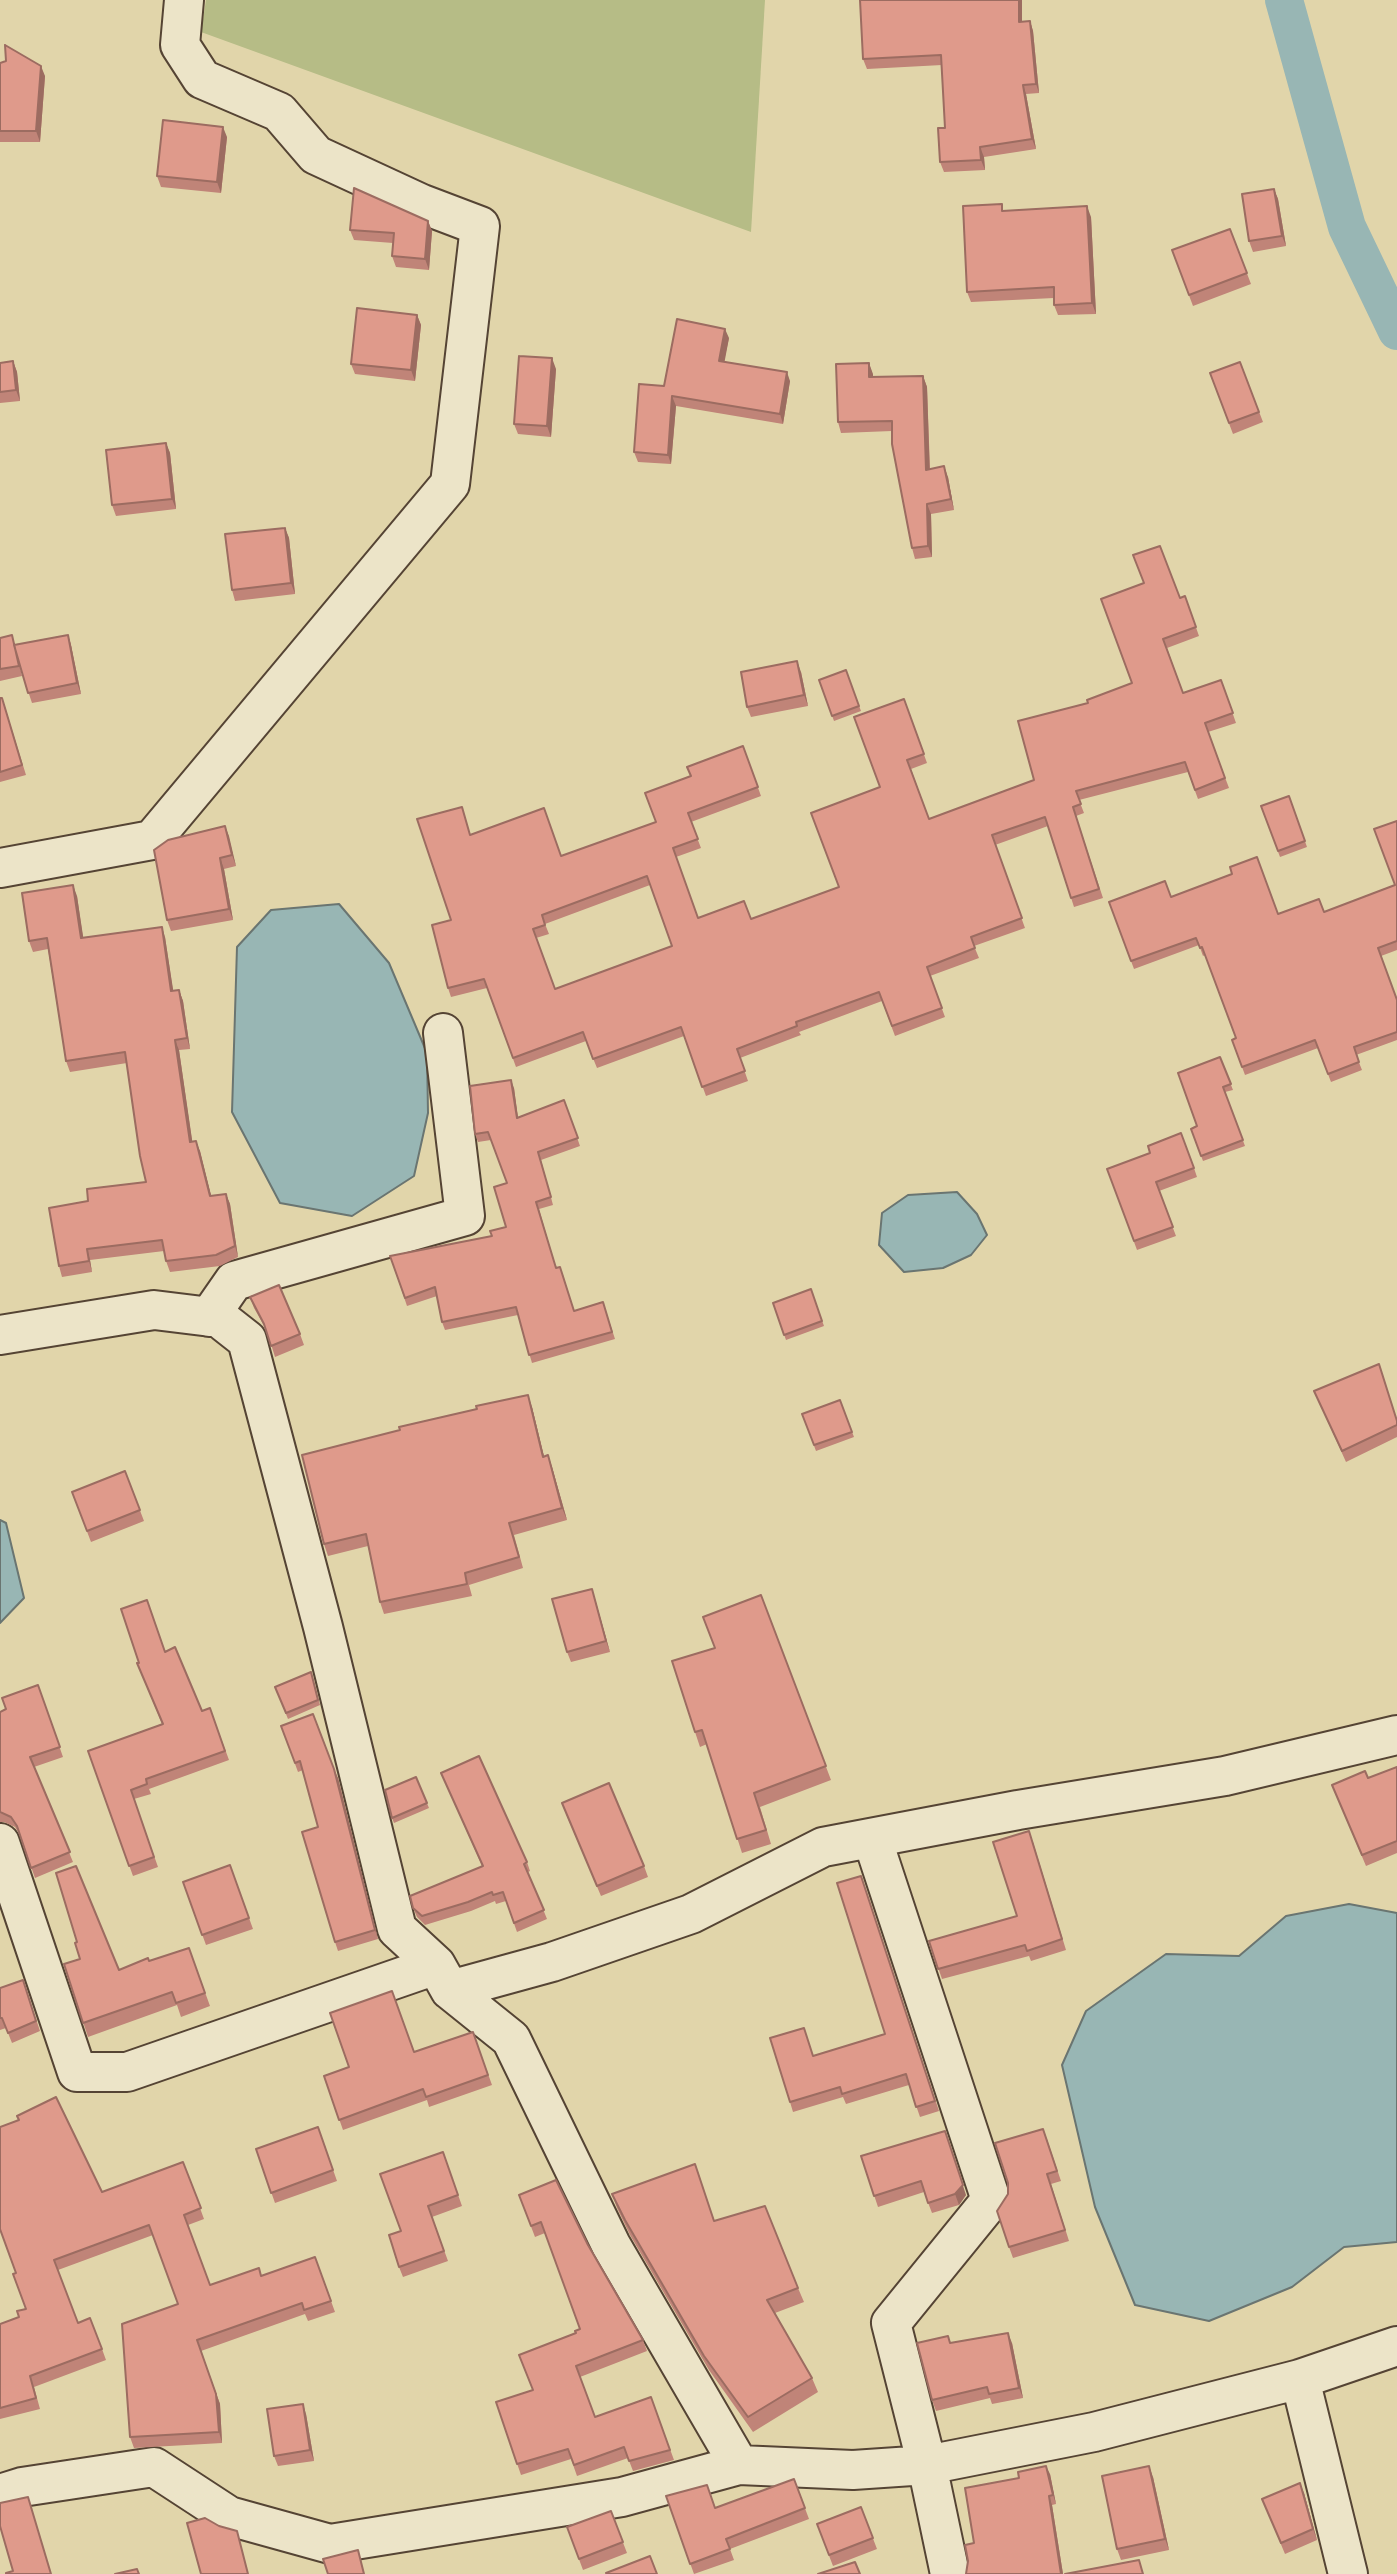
<!DOCTYPE html>
<html>
<head>
<meta charset="utf-8">
<style>
  body { margin:0 }
  canvas { display:block; background:#e1d5aa }
</style>
</head>
<body>
<canvas width="1397" height="2574"></canvas>
<script>
const context = document.querySelector('canvas').getContext('2d');
context.lineJoin = 'round';
function fillPath(path, color) { context.fillStyle = color; context.fill(path, 'evenodd'); }
const toPath = rows => new Path2D(rows.map(r => 'M' + r).join(''));
function stroke(path, color, width, dash) { context.strokeStyle = color; context.lineWidth = width; context.lineCap = dash ? 'butt' : 'round'; context.setLineDash(dash || []); context.stroke(path); }
const green = toPath([
  [206,0,765,0,751,232,201,32]
]);
const water = toPath([
  [339,904,389,963,427,1053,428,1113,414,1176,352,1216,280,1203,232,1112,237,947,271,910,339,904],
  [957,1192,977,1214,987,1235,971,1255,943,1268,904,1272,879,1245,882,1213,908,1195,957,1192],
  [0,1520,6,1523,24,1598,0,1623,0,1520],
  [1349,1904,1397,1913,1397,2242,1344,2247,1292,2287,1209,2321,1135,2305,1095,2207,1062,2065,1086,2011,1166,1954,1239,1956,1286,1916,1349,1904]
]);
const canal = toPath([
  [1284,0,1347,227,1397,331]
]);
const minor = toPath([
  [0,868,152,840,450,484,480,226,422,204,316,155,279,112,202,79,180,45,184,0],
  [209,1317,234,1281,465,1216,443,1033],
  [0,1335,154,1310,219,1318,247,1340,323,1627,397,1929,436,1965,450,1990,511,2039,611,2245,739,2465],
  [872,1838,991,2200,891,2323,927,2465,950,2574],
  [0,1843,77,2072,127,2072,436,1965],
  [450,1990,552,1962,691,1914,823,1847,1018,1810,1225,1776,1397,1735],
  [1300,2379,1348,2574],
  [0,2494,22,2487,154,2467,229,2516,330,2544,622,2497,739,2465,853,2470,927,2465,1094,2432,1300,2379,1397,2346]
]);
const wall = toPath([
  [1030,21,1033,31,1039,93,1026,94,1036,149,984,157,985,170,944,172,940,162,945,128,942,65,867,69,863,59,1022,22],
  [6,61,45,76,40,142,0,142,0,63],
  [227,137,221,193,161,187,157,176],
  [1274,189,1278,199,1286,246,1253,252,1249,241],
  [1004,210,1091,217,1096,314,1058,315,1054,305,1054,298,971,302,967,292],
  [428,221,432,231,429,270,396,267,392,256,393,243,354,240,350,230],
  [1230,229,1251,284,1193,306,1172,250],
  [417,315,421,325,415,381,355,374,351,364],
  [729,338,724,361,790,381,783,424,676,406,671,464,638,462,634,452,664,386],
  [13,361,17,372,20,401,0,403,0,363],
  [1240,362,1263,422,1233,434,1210,373],
  [869,363,873,377,923,376,927,387,930,469,948,477,954,510,931,514,932,557,915,559,912,548,892,431,841,433,838,422],
  [556,369,551,437,518,434,514,424],
  [166,443,170,453,176,509,116,516,112,505],
  [285,528,289,538,295,594,235,601,232,590],
  [1185,596,1199,636,1167,648,1183,693,1221,680,1236,723,1208,732,1229,788,1198,799,1188,772,1079,800,1084,813,1076,816,1103,898,1074,907,1048,826,995,845,1025,928,974,946,979,958,930,976,945,1017,895,1036,882,1001,799,1032,801,1035,740,1058,748,1081,706,1096,684,1036,597,1068,586,1041,516,1067,487,988,451,997,448,988,451,920,462,807,470,835,561,856,656,822,691,776,743,746,761,796,691,822,701,848,676,857,698,918,751,919,839,887,880,787,904,699,927,763,911,769,929,819,1034,780,1088,703,1132,683,1180,598],
  [650,885,672,946,555,989,536,938,549,934,545,924],
  [68,635,71,645,81,694,32,703,20,667,22,676,0,681,0,638,15,645],
  [846,670,861,711,834,721,819,680],
  [801,672,808,706,751,717,747,707],
  [0,698,2,698,5,707,26,775,0,782],
  [1289,796,1307,847,1280,857,1261,806],
  [1397,821,1397,950,1381,956,1397,1000,1397,1040,1356,1055,1362,1070,1331,1082,1318,1048,1245,1075,1232,1040,1236,1039,1205,955,1203,956,1199,945,1134,969,1109,902,1171,897,1278,914,1324,912,1394,885],
  [225,826,236,866,224,869,233,920,171,931,167,920],
  [77,896,83,938,165,937,173,991,179,990,183,1001,190,1049,179,1050,192,1141,200,1151,211,1196,226,1194,230,1204,238,1257,220,1266,170,1272,166,1261,164,1251,90,1260,92,1272,62,1277,59,1266,88,1201,146,1182,127,1063,70,1072,66,1061,48,949,33,952,29,941],
  [1220,1057,1233,1090,1225,1092,1245,1146,1203,1161,1191,1129,1197,1126],
  [514,1088,518,1117,564,1100,580,1146,541,1160,553,1205,539,1209,556,1268,563,1275,574,1311,603,1302,615,1339,532,1363,518,1315,445,1330,442,1322,437,1296,407,1306,390,1256,492,1236,506,1227,507,1183,491,1140,478,1142,475,1134],
  [1194,1168,1197,1177,1159,1191,1176,1236,1137,1250,1107,1169],
  [811,1289,824,1326,786,1340,773,1303],
  [250,1297,300,1334,304,1345,275,1357,267,1331,254,1308],
  [1314,1391,1397,1419,1397,1437,1346,1462],
  [840,1400,854,1437,816,1451,802,1414],
  [532,1407,544,1456,548,1455,552,1467,567,1520,514,1535,523,1568,469,1585,472,1596,384,1614,380,1602,368,1546,328,1556,324,1544],
  [125,1471,144,1521,91,1542,72,1492],
  [761,1595,831,1780,760,1807,771,1844,742,1853,707,1744,700,1747,695,1732,714,1648],
  [595,1599,610,1652,571,1662,567,1652],
  [165,1652,202,1711,210,1708,229,1760,149,1789,151,1794,134,1799,158,1867,133,1876,88,1751,162,1724,137,1663],
  [313,1678,320,1705,288,1719,275,1687],
  [38,1685,63,1757,34,1767,73,1862,35,1878,20,1835,15,1827,4,1822,0,1822,0,1712,6,1709],
  [281,1726,338,1778,378,1939,338,1951,335,1942,318,1827,303,1770,298,1772],
  [1397,1767,1397,1853,1366,1866,1336,1795,1368,1778],
  [441,1773,527,1862,530,1871,528,1872,547,1919,517,1932,506,1901,496,1904,495,1901,471,1911,425,1925,417,1917,413,1908,482,1866],
  [416,1777,429,1808,394,1823,392,1818],
  [566,1814,644,1866,648,1877,601,1896],
  [1033,1842,1066,1950,1031,1961,1029,1956,942,1979,929,1941,1017,1916],
  [230,1865,253,1929,206,1945,183,1882],
  [861,1876,939,2111,920,2117,909,2085,846,2104,843,2097,793,2112,790,2102,813,2056,885,2034],
  [189,1948,210,2006,181,2017,177,2005,88,2037,64,1964,119,1970,149,1961],
  [23,1980,40,2031,12,2043,6,2028,0,2030,0,1988],
  [473,2032,492,2085,429,2107,427,2100,343,2130,324,2076,414,2052],
  [318,2127,337,2181,275,2203,256,2149],
  [1047,2139,1061,2181,1051,2184,1069,2241,1013,2258,1009,2247],
  [443,2152,462,2206,432,2217,448,2261,403,2277,399,2267,401,2231],
  [861,2156,966,2195,959,2205,932,2213,924,2192,878,2207],
  [183,2162,204,2219,188,2225,210,2285,261,2276,315,2257,335,2312,308,2321,305,2314,201,2351,220,2404,222,2443,134,2448,130,2437,178,2304,153,2235,58,2270,78,2323,102,2349,106,2360,34,2387,40,2409,0,2419,0,2324,19,2317,26,2309,16,2273,102,2192],
  [612,2194,715,2221,798,2288,804,2302,775,2313,812,2378,818,2392,753,2432,709,2370,630,2235,617,2208],
  [519,2195,588,2245,643,2340,647,2351,580,2377,595,2417,651,2397,674,2460,633,2471,628,2458,577,2476,571,2459,521,2475,496,2402,533,2390,580,2329,545,2233,535,2237],
  [951,2343,1012,2343,1023,2398,992,2404,990,2398,936,2411,932,2400],
  [306,2414,314,2461,278,2466,274,2456],
  [1050,2474,1056,2504,1052,2505,1063,2574,967,2573,974,2543],
  [1153,2477,1169,2550,1121,2560,1117,2549],
  [794,2479,809,2519,730,2549,734,2560,694,2574,666,2496,715,2508],
  [1304,2493,1317,2540,1285,2554,1262,2499],
  [861,2507,877,2549,833,2566,817,2524],
  [611,2511,627,2553,583,2570,567,2527]
]);
const shadedWall = toPath([
  [1019,0,1022,0,1022,32,1019,22],
  [1030,21,1033,31,1039,93,1036,84],
  [41,66,45,76,40,142,36,131],
  [1023,85,1026,94,1036,149,1032,139],
  [223,127,227,137,221,193,217,182],
  [980,147,984,157,985,170,981,160],
  [1274,189,1278,199,1286,246,1282,236],
  [1087,206,1091,217,1096,314,1092,303],
  [428,221,432,231,429,270,425,259],
  [417,315,421,325,415,381,411,370],
  [725,329,729,338,723,370,719,361],
  [552,358,556,369,551,437,547,426],
  [13,361,17,372,20,401,16,390],
  [869,363,873,374,873,388,869,377],
  [787,372,790,381,783,424,780,414],
  [923,376,927,387,930,480,926,470],
  [672,396,676,406,671,464,668,455],
  [166,443,170,453,176,509,172,499],
  [944,466,948,477,954,510,951,499],
  [927,504,931,514,932,557,928,546],
  [285,528,289,538,295,594,291,583],
  [68,635,71,645,81,694,77,683],
  [797,661,801,672,808,706,804,695],
  [225,826,229,836,236,866,232,855],
  [220,858,224,869,233,920,229,909],
  [73,885,77,896,85,949,81,938],
  [162,927,165,937,175,1002,171,991],
  [179,990,183,1001,190,1049,187,1038],
  [175,1040,179,1050,194,1153,190,1142],
  [511,1080,514,1088,519,1126,517,1118],
  [196,1141,200,1151,214,1207,210,1196],
  [226,1194,230,1204,238,1257,235,1246],
  [87,1249,90,1260,92,1272,89,1261],
  [528,1395,532,1407,547,1469,543,1457],
  [548,1455,552,1467,567,1520,562,1508],
  [592,1589,595,1599,610,1652,606,1641],
  [334,1769,338,1778,378,1939,375,1930],
  [945,2131,966,2195,959,2205,955,2194],
  [1008,2333,1012,2343,1023,2398,1019,2388],
  [197,2340,220,2404,222,2443,219,2432],
  [303,2404,306,2414,314,2461,310,2450],
  [1046,2466,1050,2474,1056,2504,1053,2495],
  [1149,2466,1153,2477,1169,2550,1165,2539],
  [1300,2483,1304,2493,1317,2540,1313,2529],
  [1049,2496,1052,2505,1063,2574,1061,2574]
]);
const building = toPath([
  [860,0,1019,0,1019,22,1030,21,1036,84,1023,85,1032,139,980,147,981,160,940,162,938,128,945,128,941,55,863,59,860,0],
  [5,45,41,66,36,131,0,131,0,63,6,61,5,45],
  [163,120,223,127,217,182,157,176,163,120],
  [354,188,428,221,425,259,392,256,394,233,350,230,354,188],
  [1274,189,1282,236,1249,241,1242,194,1274,189],
  [1002,204,1002,211,1087,206,1092,303,1054,305,1054,287,967,292,963,206,1002,204],
  [1230,229,1247,273,1189,295,1172,250,1230,229],
  [357,308,417,315,411,370,351,364,357,308],
  [677,319,725,329,719,361,787,372,780,414,672,396,668,455,634,452,639,384,664,386,677,319],
  [519,356,552,358,547,426,514,424,519,356],
  [13,361,16,390,0,392,0,363,13,361],
  [1240,362,1259,412,1229,423,1210,373,1240,362],
  [869,363,869,377,923,376,926,470,944,466,951,499,927,504,928,546,912,548,892,444,892,421,838,422,836,364,869,363],
  [166,443,172,499,112,505,106,450,166,443],
  [285,528,291,583,232,590,225,534,285,528],
  [1160,546,1180,598,1185,596,1196,627,1163,639,1183,693,1221,680,1233,713,1205,723,1225,778,1195,790,1185,762,1076,791,1081,804,1073,807,1099,889,1071,898,1045,817,992,835,1022,918,971,937,975,948,927,967,942,1008,892,1026,879,992,796,1022,797,1026,737,1049,745,1071,702,1087,681,1027,593,1059,583,1032,513,1058,484,979,448,988,432,925,451,920,417,819,462,807,470,835,544,808,561,856,656,822,645,793,691,776,687,767,743,746,758,787,688,813,698,839,673,848,698,918,744,901,751,919,839,887,811,813,880,787,854,717,904,699,924,754,907,760,929,819,1034,780,1018,721,1088,703,1087,700,1132,683,1101,599,1144,583,1133,555,1160,546],
  [647,876,672,946,555,989,533,929,545,925,542,915,647,876],
  [12,635,19,666,0,669,0,638,12,635],
  [68,635,77,683,28,693,14,645,68,635],
  [797,661,804,695,747,707,741,672,797,661],
  [846,670,859,706,832,716,819,680,846,670],
  [0,698,2,698,22,765,0,772,0,698],
  [1289,796,1305,841,1278,851,1261,806,1289,796],
  [1397,821,1397,941,1378,948,1397,1000,1397,1032,1354,1047,1359,1062,1328,1074,1315,1040,1242,1067,1232,1040,1236,1038,1202,947,1200,948,1196,938,1131,961,1109,902,1165,881,1171,897,1232,874,1230,867,1257,857,1278,914,1319,899,1324,912,1395,885,1374,829,1397,821],
  [225,826,232,855,220,858,229,909,167,920,154,850,168,840,225,826],
  [73,885,81,938,162,927,171,991,179,990,187,1038,175,1040,190,1142,196,1141,210,1196,226,1194,235,1246,216,1255,166,1261,162,1240,87,1249,89,1261,59,1266,49,1208,88,1201,87,1189,146,1182,140,1156,125,1052,66,1061,47,938,29,941,22,893,73,885],
  [1220,1057,1231,1084,1223,1087,1243,1140,1201,1156,1191,1129,1197,1126,1178,1073,1220,1057],
  [511,1080,517,1118,564,1100,578,1138,538,1152,551,1197,536,1202,556,1268,560,1267,574,1311,603,1302,612,1332,529,1355,516,1307,442,1322,435,1287,405,1298,390,1256,492,1236,490,1231,506,1227,494,1187,507,1183,488,1132,475,1134,470,1086,511,1080],
  [1181,1133,1194,1168,1156,1182,1173,1227,1134,1241,1107,1169,1150,1153,1148,1146,1181,1133],
  [279,1285,300,1334,271,1346,264,1324,250,1297,279,1285],
  [811,1289,822,1321,784,1335,773,1303,811,1289],
  [1379,1364,1397,1421,1397,1425,1342,1451,1314,1391,1379,1364],
  [528,1395,543,1457,548,1455,562,1508,509,1523,519,1557,465,1573,467,1584,380,1602,366,1534,324,1544,302,1455,400,1430,399,1427,477,1409,476,1406,528,1395],
  [840,1400,852,1432,814,1445,802,1414,840,1400],
  [125,1471,140,1510,87,1531,72,1492,125,1471],
  [592,1589,606,1641,567,1652,552,1599,592,1589],
  [761,1595,826,1766,754,1793,766,1830,737,1839,702,1730,695,1732,672,1661,715,1648,703,1617,761,1595],
  [147,1600,165,1652,175,1647,202,1711,210,1708,225,1751,146,1779,147,1784,131,1790,154,1857,129,1866,88,1751,163,1724,137,1663,139,1663,121,1609,147,1600],
  [311,1672,318,1700,286,1713,275,1687,311,1672],
  [38,1685,60,1747,30,1757,70,1852,31,1868,17,1826,11,1817,0,1812,0,1712,6,1709,2,1698,38,1685],
  [313,1714,334,1769,375,1930,335,1942,302,1832,318,1827,300,1761,295,1763,281,1726,313,1714],
  [479,1756,527,1862,524,1864,544,1910,514,1923,503,1892,493,1895,492,1892,468,1902,422,1916,413,1908,410,1896,483,1866,441,1773,479,1756],
  [1397,1767,1397,1841,1362,1855,1332,1785,1365,1771,1368,1778,1397,1767],
  [416,1777,427,1803,392,1818,385,1790,416,1777],
  [609,1783,644,1866,597,1886,562,1803,609,1783],
  [1029,1831,1062,1939,1027,1951,1025,1945,938,1969,929,1941,1017,1916,993,1842,1029,1831],
  [230,1865,249,1918,202,1935,183,1882,230,1865],
  [76,1866,119,1970,148,1958,149,1961,189,1948,205,1993,176,2003,172,1992,83,2023,64,1964,80,1959,75,1943,77,1942,56,1873,76,1866],
  [861,1876,935,2101,916,2107,906,2074,842,2094,840,2087,790,2102,770,2038,804,2028,813,2056,885,2034,837,1883,861,1876],
  [23,1980,36,2021,8,2033,2,2018,0,2018,0,1988,23,1980],
  [392,1991,414,2052,473,2032,488,2075,426,2097,423,2089,339,2120,324,2076,349,2067,330,2013,392,1991],
  [56,2097,102,2192,183,2162,201,2208,184,2215,210,2285,259,2268,261,2276,315,2257,331,2301,304,2310,302,2303,197,2340,216,2394,219,2432,130,2437,122,2324,178,2304,149,2225,54,2260,78,2323,90,2318,102,2349,30,2376,36,2398,0,2408,0,2324,19,2317,17,2311,26,2309,13,2274,16,2273,0,2229,0,2127,19,2120,17,2116,56,2097],
  [318,2127,333,2170,271,2193,256,2149,318,2127],
  [1043,2129,1057,2171,1047,2174,1065,2230,1009,2247,997,2211,1008,2194,1008,2183,995,2143,1043,2129],
  [945,2131,963,2185,955,2194,928,2203,921,2181,874,2196,861,2156,945,2131],
  [443,2152,458,2195,428,2206,444,2251,399,2267,389,2235,401,2231,380,2174,443,2152],
  [695,2164,714,2221,765,2206,798,2288,767,2300,812,2378,748,2417,704,2356,625,2220,612,2194,695,2164],
  [556,2180,588,2245,643,2340,576,2366,595,2417,651,2397,670,2450,629,2461,624,2447,574,2465,568,2449,517,2464,496,2402,533,2390,519,2355,576,2333,575,2331,580,2329,541,2222,531,2226,519,2195,556,2180],
  [1008,2333,1019,2388,989,2394,987,2387,932,2400,917,2343,948,2336,950,2343,1008,2333],
  [303,2404,310,2450,274,2456,267,2409,303,2404],
  [1046,2466,1053,2495,1049,2496,1061,2574,966,2574,968,2561,965,2545,974,2543,965,2488,1019,2478,1018,2472,1046,2466],
  [1149,2466,1165,2539,1117,2549,1102,2476,1149,2466],
  [794,2479,805,2508,726,2539,730,2549,690,2564,666,2496,707,2485,715,2508,794,2479],
  [1300,2483,1313,2529,1281,2543,1262,2499,1300,2483],
  [28,2497,51,2574,6,2574,6,2573,13,2571,0,2526,0,2503,28,2497],
  [861,2507,873,2538,829,2555,817,2524,861,2507],
  [611,2511,623,2542,579,2559,567,2527,611,2511],
  [205,2518,219,2526,237,2531,248,2574,201,2574,187,2523,205,2518],
  [358,2550,364,2574,328,2574,323,2559,358,2550],
  [650,2556,657,2574,607,2574,606,2573,650,2556],
  [1139,2560,1143,2574,1065,2574,1139,2560],
  [855,2562,860,2574,818,2574,855,2562],
  [137,2569,139,2574,115,2574,137,2569]
]);
fillPath(green, '#b6bc86');
fillPath(water, '#98b6b4');
stroke(water, '#6a7571', 2);
stroke(canal, '#98b6b4', 38);
stroke(minor, '#554434', 42);
stroke(minor, '#ece4c8', 38);
fillPath(wall, '#c08478');
fillPath(shadedWall, '#9c6c61');
fillPath(building, '#df9a8b');
stroke(building, '#9c6c61', 2);
</script>
</body>
</html>
